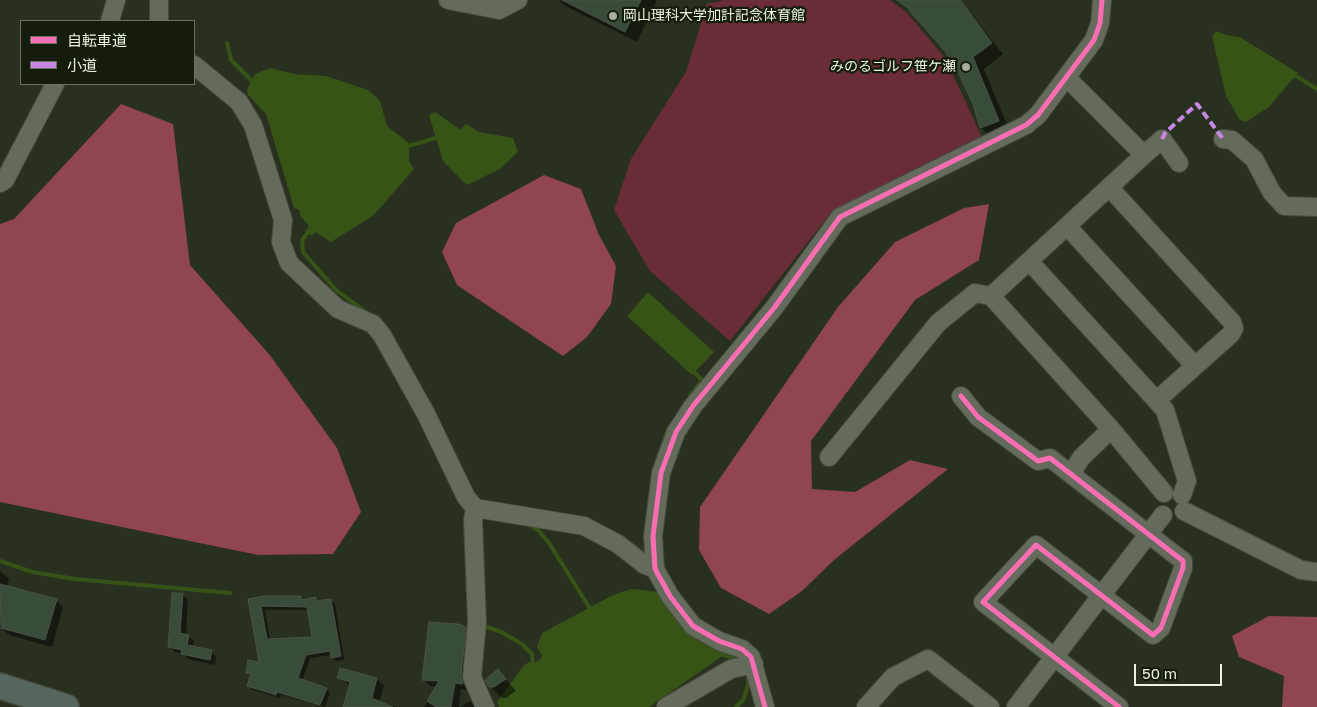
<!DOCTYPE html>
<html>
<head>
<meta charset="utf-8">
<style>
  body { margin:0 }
  #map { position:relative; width:1317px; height:707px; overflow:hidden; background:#28301f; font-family:"Golos Text","Noto Sans JP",sans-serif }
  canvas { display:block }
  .legend { position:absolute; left:20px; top:20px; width:175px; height:65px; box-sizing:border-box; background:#151c0e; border:1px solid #6a7262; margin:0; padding:6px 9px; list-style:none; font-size:15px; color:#e9f3df }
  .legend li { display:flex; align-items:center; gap:10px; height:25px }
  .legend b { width:25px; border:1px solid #6a7262 }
  .scale { position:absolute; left:1134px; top:664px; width:88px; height:22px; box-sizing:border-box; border:2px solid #e9f3df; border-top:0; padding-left:6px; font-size:15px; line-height:18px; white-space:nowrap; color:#e9f3df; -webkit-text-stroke:4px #151c0e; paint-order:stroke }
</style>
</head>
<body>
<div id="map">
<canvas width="1317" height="707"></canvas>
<ul class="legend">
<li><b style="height:6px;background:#f96db3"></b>自転車道</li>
<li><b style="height:6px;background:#c787e3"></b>小道</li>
</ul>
<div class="scale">50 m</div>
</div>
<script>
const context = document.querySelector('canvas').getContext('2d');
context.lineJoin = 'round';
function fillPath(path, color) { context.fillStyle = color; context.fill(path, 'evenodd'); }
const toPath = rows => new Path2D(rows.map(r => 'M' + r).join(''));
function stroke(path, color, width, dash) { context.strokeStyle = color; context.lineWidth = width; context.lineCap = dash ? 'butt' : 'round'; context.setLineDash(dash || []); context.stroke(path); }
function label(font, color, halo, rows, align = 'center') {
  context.font = font + ' "Golos Text","Noto Sans JP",sans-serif'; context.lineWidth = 4.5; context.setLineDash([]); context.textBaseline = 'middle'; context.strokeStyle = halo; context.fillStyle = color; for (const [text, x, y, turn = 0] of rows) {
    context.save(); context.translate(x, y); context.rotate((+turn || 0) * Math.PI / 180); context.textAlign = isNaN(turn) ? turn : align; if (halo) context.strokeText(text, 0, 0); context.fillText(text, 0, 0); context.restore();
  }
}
const green = toPath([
  [725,0,890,0,907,13,945,58,982,137,833,210,730,341,650,271,614,210,631,159,686,72,707,4]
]);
const forest = toPath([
  [121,104,173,124,190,265,269,354,337,448,361,512,333,554,258,555,0,502,0,224,14,219],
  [544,175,581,189,599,235,616,266,611,304,587,337,563,356,457,285,442,252,456,223],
  [989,204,979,260,915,300,811,441,812,489,855,492,910,460,948,469,834,560,802,591,769,614,721,588,699,550,700,507,838,307,895,242,964,208],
  [1269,616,1317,617,1317,707,1282,707,1284,676,1239,657,1232,636]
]);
const water = toPath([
  [1216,31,1226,35,1240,37,1298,73,1269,107,1246,122,1240,120,1226,96,1212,36],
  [270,68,294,74,326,76,368,90,380,101,387,126,409,143,409,161,414,169,374,215,331,242,315,232,312,236,305,232,309,226,301,217,299,210,294,208,266,114,248,95,247,90,255,74],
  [435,112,461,130,466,124,479,132,513,138,518,152,500,169,467,185,443,161,429,115],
  [648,292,714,352,692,375,627,316],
  [631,589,660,592,746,656,736,660,721,657,649,707,499,707,497,702,524,665,531,661,536,662,540,660,542,656,537,647,542,633,613,595]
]);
const shadow = toPath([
  [559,0,657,0,637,42,565,6],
  [894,0,960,0,1003,54,984,69,1010,132,992,139,981,127,974,104,961,75,946,50,916,16],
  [0,571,9,579,7,587,56,600,63,607,52,647,9,635,0,627],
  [183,595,188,600,186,635,194,641,192,647,211,651,216,657,215,665,188,659,183,653,175,652,170,646],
  [300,597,303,600,315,599,319,602,331,600,335,604,344,660,336,661,332,655,310,658,302,681,326,689,330,693,325,707,281,695,280,698,253,690,249,686,251,677,247,672,261,663,250,600],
  [265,610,309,610,313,638,270,640],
  [464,627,470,634,469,690,461,689,459,707,424,707,437,687,430,686,423,679],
  [341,670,377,679,384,686,379,702,398,707,344,707,350,686,339,678],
  [498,671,516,691,506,698,502,698,490,686],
  [470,701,476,707,461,707]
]);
const stream = toPath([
  [227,43,231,60,254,83],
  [1296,76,1317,89],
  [405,147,439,137],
  [310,230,302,240,303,252,336,290,369,314],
  [690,396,702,380,693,371],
  [657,460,668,429],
  [528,524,539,531,549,543,591,610],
  [0,561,32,572,75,579,230,593],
  [484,626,501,632,522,644,532,654,533,666],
  [736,707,744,699,748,684,748,674]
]);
const building = toPath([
  [562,0,641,0,625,32,562,0],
  [896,0,960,0,992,43,973,57,999,121,980,128,973,104,960,76,945,51,907,8,896,0],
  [0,584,57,599,45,640,1,628,0,584],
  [172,593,183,593,180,633,189,635,187,645,212,650,210,660,181,654,182,650,168,647,172,593],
  [265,596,301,596,301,600,316,597,316,601,331,599,341,656,331,658,330,651,306,655,298,678,327,688,320,705,277,692,276,695,247,686,251,674,246,673,248,660,259,662,248,599,265,596],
  [261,606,307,607,312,637,267,639,261,606],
  [429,622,458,624,464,626,466,630,461,676,463,684,455,683,451,707,436,707,427,701,439,681,422,680,429,622],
  [340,668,377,678,372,698,393,707,343,707,350,682,337,678,340,668],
  [498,669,506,679,494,687,489,687,485,680,498,669]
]);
const minor = toPath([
  [159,0,159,21],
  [448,0,499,10,518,0],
  [110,21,116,0],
  [194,65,239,102,253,125,283,220,281,242,289,263,338,309,373,324,382,335,426,414,466,497,475,508,584,526,618,544,645,565,655,569],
  [1066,77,1144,155,1029,261,1165,410,1187,481,1182,495],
  [1223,139,1232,140,1254,159,1272,193,1284,206,1317,207],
  [1144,155,1162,139,1179,163],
  [0,183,5,180,55,84],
  [1109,187,1232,322,1234,328,1231,334,1157,400],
  [1067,226,1195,366],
  [991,296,1111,429,1164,493],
  [961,396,978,417,1038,461,1050,458,1183,561,1183,568,1161,628,1153,635,1036,545,983,602,1119,707],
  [829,457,938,323,975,293,991,296,1029,261],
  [1071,474,1081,458,1111,429],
  [475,508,473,520,477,622,472,677,485,707],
  [1184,511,1301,570,1317,572],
  [666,707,731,669,754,664],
  [765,707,751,657,742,649,719,641,693,626,670,596,655,569,653,536,661,473,676,432,693,406,774,308,840,217,1026,125,1038,115,1094,40,1100,23,1102,0],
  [866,707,893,677,928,659,990,707],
  [1016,707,1163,515]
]);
const highway = toPath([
  [0,686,66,707]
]);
const quiet = toPath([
  [1162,139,1165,133,1197,104,1223,139]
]);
const cycleway = toPath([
  [961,396,978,417,1038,461,1050,458,1183,561,1183,568,1161,628,1153,635,1036,545,983,602,1119,707],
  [765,707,751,657,742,649,719,641,693,626,670,596,655,569,653,536,661,473,676,432,693,406,774,308,840,217,1026,125,1038,115,1094,40,1100,23,1102,0]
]);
const markers = [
  [613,16,5,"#a5af9c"],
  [966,67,5,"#a5af9c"]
];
const poiNames = [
  ["岡山理科大学加計記念体育館",623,16],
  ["みのるゴルフ笹ケ瀬",956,67,"right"]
];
fillPath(green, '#6a2d38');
fillPath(forest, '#914451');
fillPath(water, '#385316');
fillPath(shadow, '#0007');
stroke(stream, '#385316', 4);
fillPath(building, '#384c39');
stroke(building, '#4a5347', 1);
stroke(minor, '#444b3d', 20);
stroke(highway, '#444b3d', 28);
stroke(minor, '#646b5d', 18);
stroke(highway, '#57675d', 25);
stroke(quiet, '#c787e3', 4, [8, 4]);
stroke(cycleway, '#f96db3', 5);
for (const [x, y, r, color] of markers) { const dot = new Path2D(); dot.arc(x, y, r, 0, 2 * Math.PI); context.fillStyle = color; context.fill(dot); stroke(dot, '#151c0e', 2); }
label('14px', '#e9f3df', '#151c0e', poiNames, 'left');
</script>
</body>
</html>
